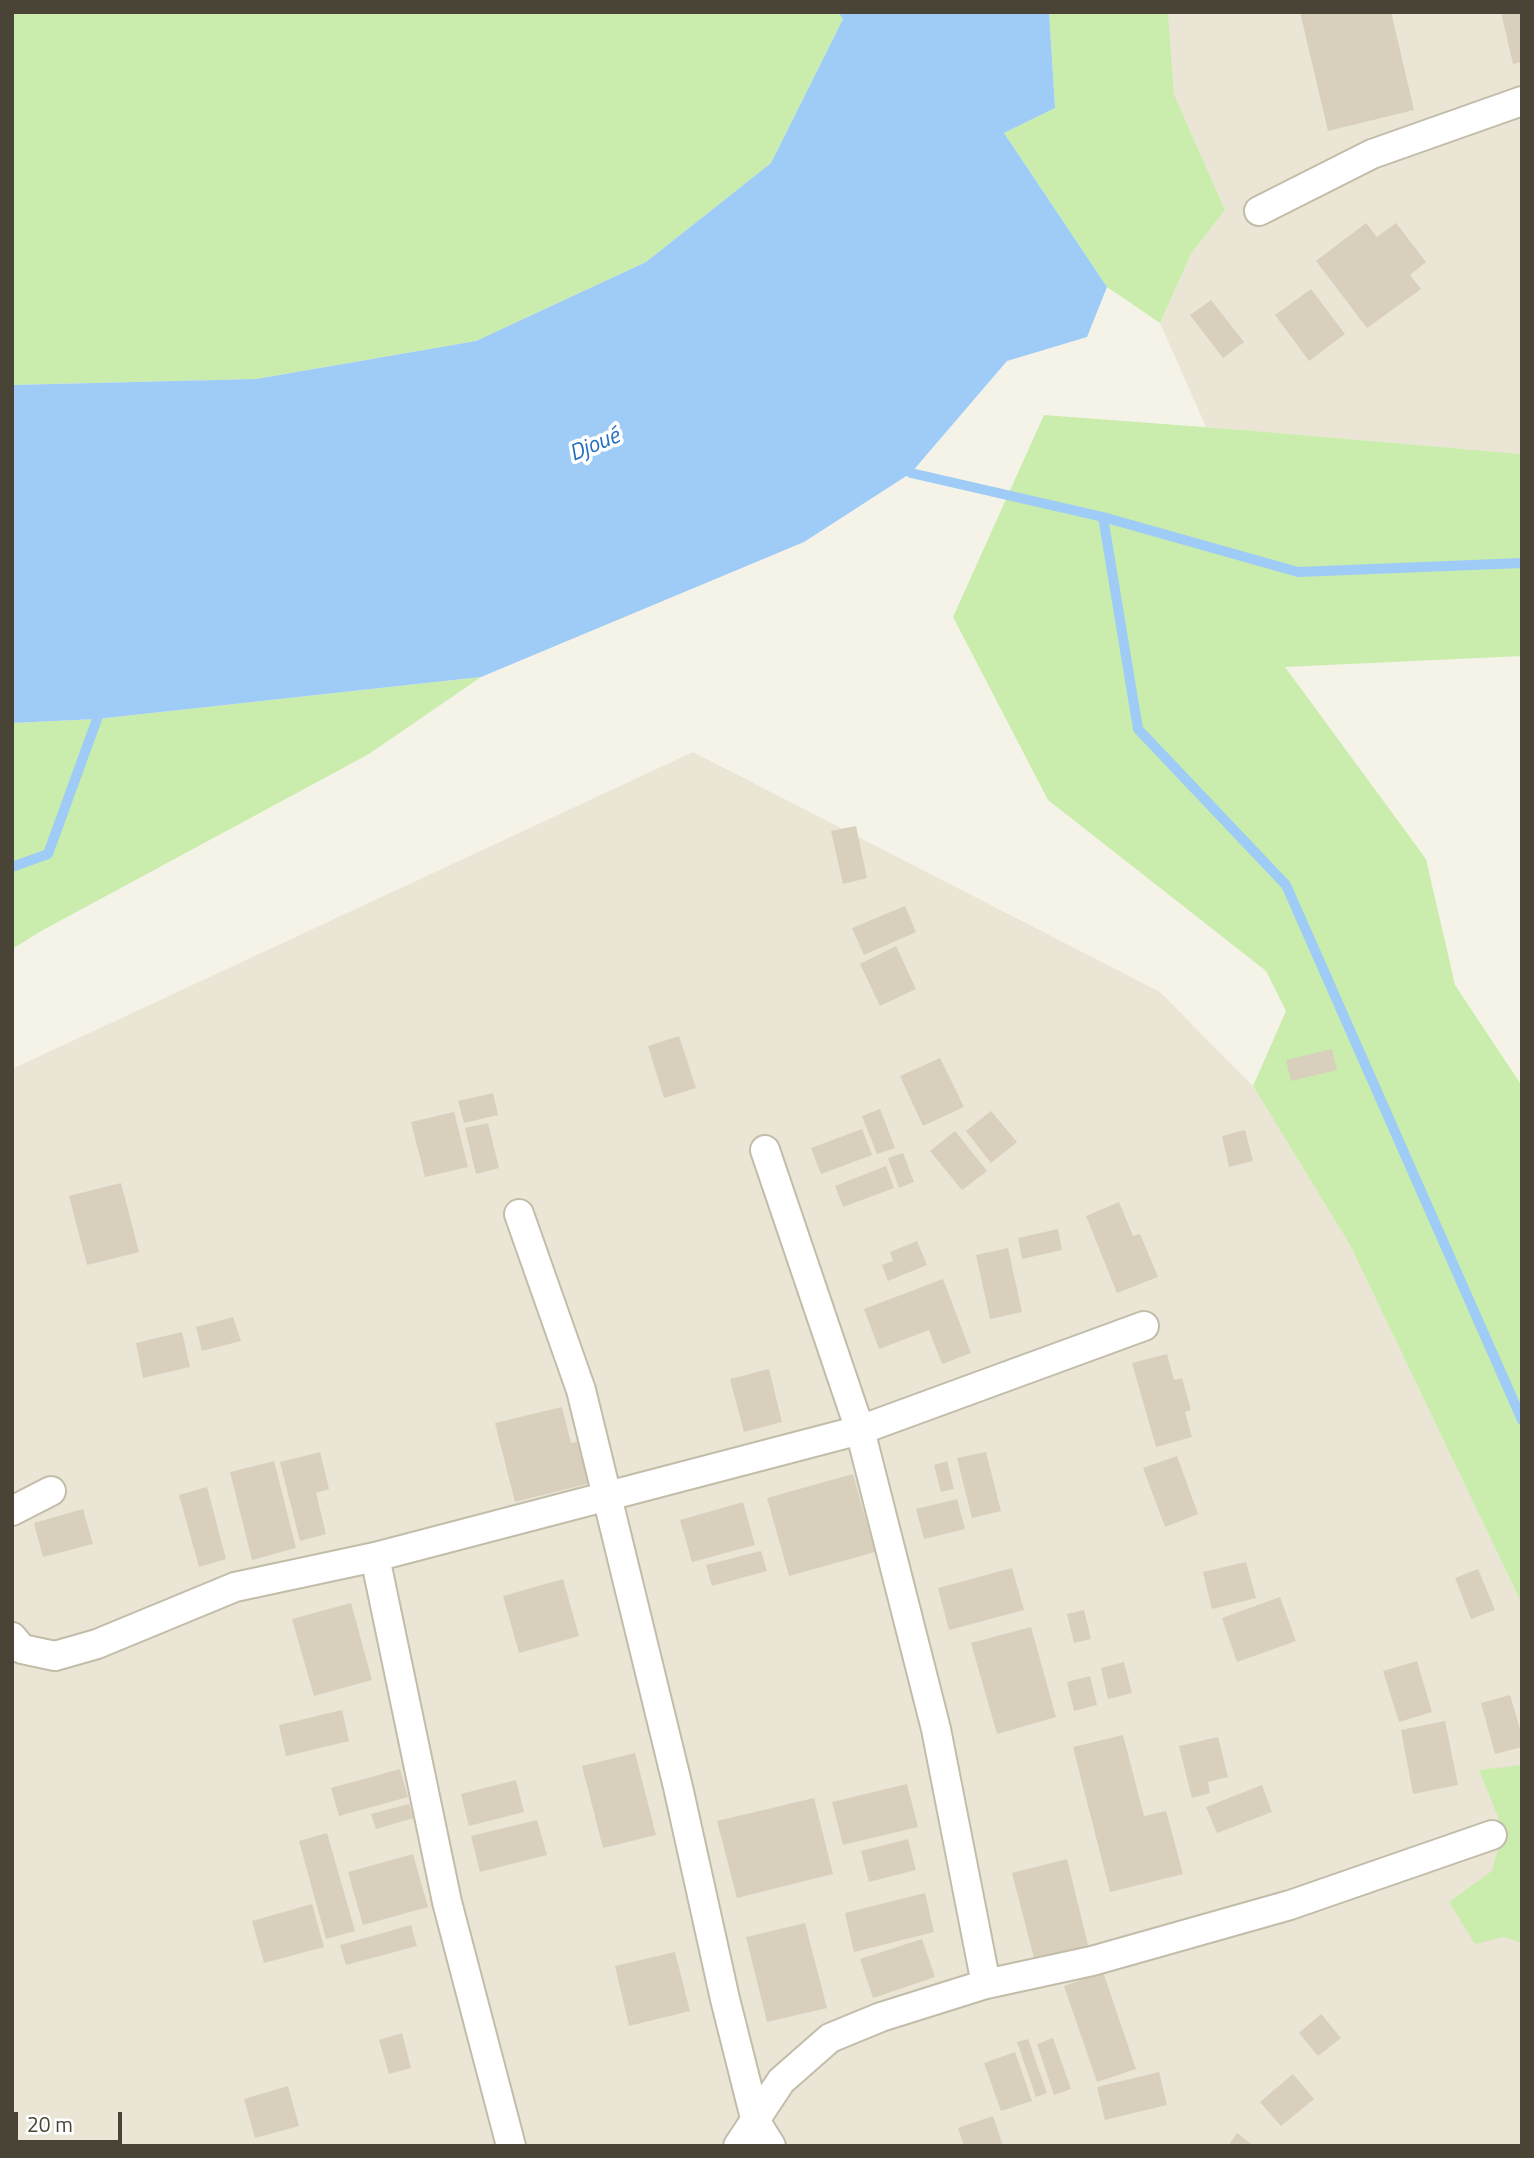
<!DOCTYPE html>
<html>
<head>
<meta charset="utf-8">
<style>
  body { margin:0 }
  #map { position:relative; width:1534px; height:2158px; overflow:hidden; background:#f5f3e8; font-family:"Titillium Web",sans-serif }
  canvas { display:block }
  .frame { position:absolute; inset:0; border:14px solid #4a4436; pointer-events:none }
  .scale { position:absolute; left:14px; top:2112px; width:108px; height:32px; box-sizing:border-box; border:4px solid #4a4436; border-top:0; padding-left:9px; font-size:21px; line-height:24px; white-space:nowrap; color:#4a4436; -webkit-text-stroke:5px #fff; paint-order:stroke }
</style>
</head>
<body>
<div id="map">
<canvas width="1534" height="2158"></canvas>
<div class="frame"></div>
<div class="scale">20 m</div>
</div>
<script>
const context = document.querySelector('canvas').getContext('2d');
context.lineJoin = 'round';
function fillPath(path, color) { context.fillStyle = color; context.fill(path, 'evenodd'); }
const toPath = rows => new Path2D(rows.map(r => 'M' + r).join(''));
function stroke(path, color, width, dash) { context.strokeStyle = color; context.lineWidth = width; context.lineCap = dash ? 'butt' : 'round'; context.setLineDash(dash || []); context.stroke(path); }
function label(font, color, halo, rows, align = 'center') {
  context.font = font + ' "Titillium Web",sans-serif'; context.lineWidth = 7; context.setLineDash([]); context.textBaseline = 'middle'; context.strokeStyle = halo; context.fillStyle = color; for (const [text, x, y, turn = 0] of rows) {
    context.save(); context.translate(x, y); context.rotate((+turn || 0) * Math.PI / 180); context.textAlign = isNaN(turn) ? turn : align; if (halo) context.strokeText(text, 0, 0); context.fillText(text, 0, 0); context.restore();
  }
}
const residential = toPath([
  [1168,12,1522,12,1522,454,1206,427,1160,323,1191,254,1225,210,1174,94],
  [693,752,1160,992,1253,1086,1350,1245,1522,1604,1522,2146,12,2146,12,1069]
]);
const green = toPath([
  [12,12,838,12,843,19,771,163,646,262,476,341,256,379,12,385],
  [1049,12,1168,12,1174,94,1225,210,1191,254,1160,323,1107,287,1004,133,1055,108],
  [1044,415,1243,430,1522,454,1522,656,1285,667,1426,859,1455,985,1522,1086,1522,1604,1350,1245,1253,1086,1286,1011,1266,971,1048,800,953,617],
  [481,677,369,754,43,930,12,949,12,723,97,719],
  [1522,1765,1522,1943,1504,1937,1475,1944,1449,1902,1492,1871,1503,1829,1479,1770]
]);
const water = toPath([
  [838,12,1049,12,1055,108,1004,133,1107,287,1087,337,1007,361,911,473,804,542,481,677,97,719,12,723,12,385,256,379,476,341,646,262,771,163,843,19]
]);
const stream = toPath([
  [903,462,911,473,1103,517,1298,572,1522,563],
  [1103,517,1138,729,1286,885,1522,1420],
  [12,867,48,854,101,708]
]);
const building = toPath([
  [1300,12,1391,12,1414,110,1328,131],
  [1501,12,1522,12,1522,62,1513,64],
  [1366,223,1377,237,1396,223,1426,262,1410,275,1421,289,1367,328,1316,261],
  [1311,289,1345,334,1309,361,1275,315],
  [1211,300,1244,342,1223,358,1190,315],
  [856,826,867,878,843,884,831,831],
  [905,906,916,932,864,955,852,928],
  [896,946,916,989,880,1006,860,964],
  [679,1036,696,1088,664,1098,648,1046],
  [1332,1049,1337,1070,1291,1081,1286,1060],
  [940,1058,964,1107,923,1126,900,1076],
  [493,1093,498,1115,464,1123,458,1101],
  [880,1109,895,1148,877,1154,862,1116],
  [991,1111,1017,1142,991,1163,966,1131],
  [454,1112,468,1167,425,1177,411,1122],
  [488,1123,499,1168,476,1174,465,1128],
  [862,1129,872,1155,821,1174,811,1148],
  [1245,1130,1253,1161,1229,1167,1222,1136],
  [955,1131,987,1171,962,1190,930,1151],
  [903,1153,914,1182,899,1188,888,1158],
  [886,1166,894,1188,843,1207,835,1186],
  [121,1183,139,1252,87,1265,69,1196],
  [1119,1202,1133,1236,1140,1234,1158,1277,1117,1293,1086,1216],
  [1058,1229,1062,1250,1022,1259,1018,1238],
  [917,1241,927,1265,888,1281,882,1265,893,1261,890,1252],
  [1008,1248,1022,1312,990,1319,976,1255],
  [943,1279,971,1353,942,1364,929,1330,879,1349,864,1309],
  [233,1317,241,1341,202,1351,196,1327],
  [182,1332,190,1367,143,1378,136,1343],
  [1167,1354,1174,1380,1182,1378,1191,1410,1185,1412,1192,1437,1156,1447,1132,1363],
  [769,1369,782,1422,744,1432,730,1379],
  [562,1407,571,1443,581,1441,591,1483,515,1502,495,1423],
  [320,1452,329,1489,316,1493,326,1534,300,1541,280,1462],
  [986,1452,1001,1511,972,1518,957,1458],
  [1177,1456,1198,1514,1165,1527,1143,1468],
  [274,1461,296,1548,252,1560,230,1472],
  [947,1461,954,1489,941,1492,934,1465],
  [853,1474,875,1552,789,1576,767,1498],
  [207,1487,226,1559,199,1567,179,1495],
  [957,1499,965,1529,924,1539,916,1509],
  [743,1502,755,1545,692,1562,680,1520],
  [83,1509,93,1544,43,1557,34,1523],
  [761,1551,767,1571,712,1586,706,1565],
  [1246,1562,1256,1598,1212,1609,1203,1572],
  [1012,1568,1024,1610,949,1630,938,1588],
  [1478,1569,1495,1610,1471,1619,1455,1578],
  [563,1579,579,1636,519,1653,503,1596],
  [1280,1597,1296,1641,1237,1662,1222,1618],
  [351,1603,372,1680,314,1696,292,1619],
  [1084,1610,1091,1639,1074,1643,1067,1614],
  [1031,1627,1056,1717,997,1734,971,1643],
  [1417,1661,1432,1712,1399,1722,1383,1671],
  [1124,1662,1132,1693,1108,1699,1101,1668],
  [1090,1676,1097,1705,1074,1711,1067,1682],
  [1510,1695,1522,1736,1522,1747,1495,1754,1481,1703],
  [342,1710,349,1741,286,1756,279,1725],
  [1445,1721,1458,1785,1413,1794,1401,1730],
  [1123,1735,1144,1816,1166,1811,1183,1874,1110,1892,1073,1747],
  [1218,1737,1228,1777,1208,1782,1210,1793,1192,1798,1179,1746],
  [635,1753,656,1835,603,1848,582,1766],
  [400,1769,408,1797,339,1816,331,1788],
  [516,1780,524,1812,469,1826,461,1794],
  [907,1784,918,1827,843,1845,832,1802],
  [1262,1785,1272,1812,1217,1833,1206,1807],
  [814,1798,833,1874,737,1898,717,1821],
  [409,1804,414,1818,376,1829,371,1814],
  [537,1820,547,1855,480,1872,471,1836],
  [327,1833,355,1931,326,1939,299,1841],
  [908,1839,916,1870,869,1882,861,1851],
  [413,1854,428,1907,363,1925,348,1872],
  [1067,1859,1089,1949,1035,1962,1012,1873],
  [925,1893,934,1932,854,1952,845,1913],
  [312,1904,324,1947,264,1963,252,1921],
  [805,1923,827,2008,767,2022,746,1937],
  [411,1925,417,1946,346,1965,340,1945],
  [922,1939,935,1977,873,1998,860,1959],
  [675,1952,690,2011,629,2026,615,1966],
  [1103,1972,1136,2069,1097,2082,1064,1986],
  [1321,2014,1341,2038,1318,2056,1299,2033],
  [402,2033,411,2068,389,2074,379,2040],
  [1053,2038,1071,2089,1054,2095,1037,2044],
  [1028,2039,1047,2093,1036,2097,1017,2042],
  [1015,2052,1032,2101,1001,2111,984,2063],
  [1159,2072,1167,2105,1105,2120,1097,2087],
  [1293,2074,1314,2099,1281,2126,1260,2102],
  [288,2086,299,2126,255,2138,244,2099],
  [993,2116,1003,2146,964,2146,958,2128],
  [1237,2133,1254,2146,1228,2146]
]);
const minor = toPath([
  [1259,211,1372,154,1522,101],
  [765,1150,860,1430,936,1729,986,1984],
  [519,1214,581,1390,678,1787,725,1999,756,2122,771,2146],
  [12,1511,51,1491],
  [375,1557,447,1902,511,2146],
  [12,1637,22,1649,55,1656,97,1644,235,1587,375,1557,860,1430,1144,1326],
  [738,2146,781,2081,830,2038,881,2017,986,1984,1092,1961,1290,1905,1492,1835]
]);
const waterNames = [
  ["Djoué",595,446,-23]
];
fillPath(residential, '#eae5d5');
fillPath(green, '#caedad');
fillPath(water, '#9fcbf7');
stroke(stream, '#9fcbf7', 10);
fillPath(building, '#d8d0bc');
stroke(minor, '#c2bca9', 32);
stroke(minor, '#fff', 28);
label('italic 23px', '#246fc0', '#fff', waterNames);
</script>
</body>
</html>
